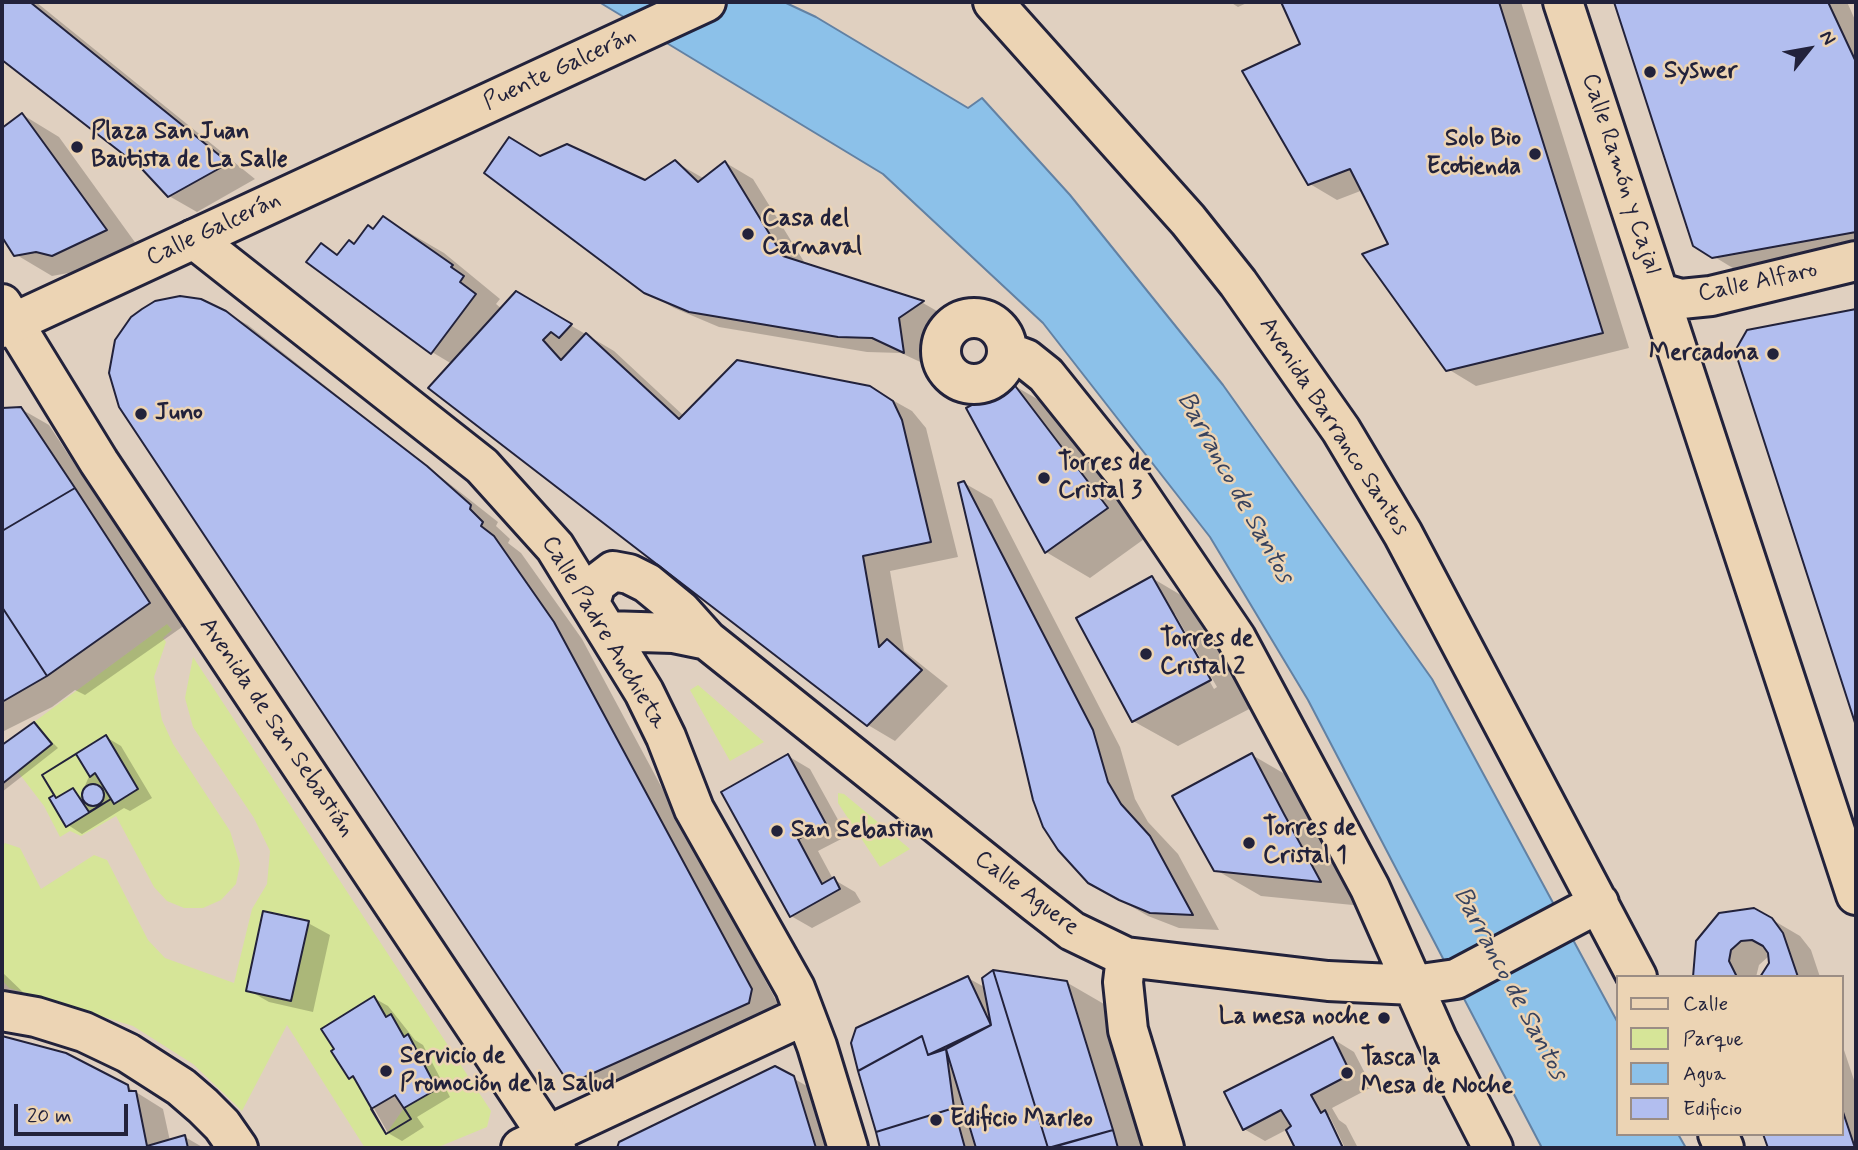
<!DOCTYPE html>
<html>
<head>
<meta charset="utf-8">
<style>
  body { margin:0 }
  #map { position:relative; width:1858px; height:1150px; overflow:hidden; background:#e0d0c0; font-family:Mynerve,sans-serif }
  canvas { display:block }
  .frame { position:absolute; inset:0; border:4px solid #22223b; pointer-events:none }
  .legend { position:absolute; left:1616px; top:975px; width:228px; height:161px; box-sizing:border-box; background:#ecd4b4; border:2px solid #9b8d84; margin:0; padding:9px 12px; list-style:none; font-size:21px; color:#22223b }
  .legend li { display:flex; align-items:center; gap:14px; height:35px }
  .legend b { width:35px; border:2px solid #9b8d84 }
  .north { position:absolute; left:1774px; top:14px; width:70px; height:70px; -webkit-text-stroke:5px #ecd4b4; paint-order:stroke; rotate:59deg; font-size:19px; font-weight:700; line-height:28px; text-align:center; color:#22223b }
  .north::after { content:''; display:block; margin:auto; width:24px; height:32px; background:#22223b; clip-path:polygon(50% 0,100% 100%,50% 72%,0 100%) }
  .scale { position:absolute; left:14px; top:1104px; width:114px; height:32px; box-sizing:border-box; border:4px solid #22223b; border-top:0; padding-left:9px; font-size:21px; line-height:24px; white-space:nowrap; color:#22223b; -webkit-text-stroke:5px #ecd4b4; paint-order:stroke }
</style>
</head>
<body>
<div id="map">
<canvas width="1858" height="1150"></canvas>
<div class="frame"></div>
<ul class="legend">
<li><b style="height:9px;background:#ecd4b4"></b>Calle</li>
<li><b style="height:19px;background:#d6e598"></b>Parque</li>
<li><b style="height:19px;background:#8cc1e9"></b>Agua</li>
<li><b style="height:19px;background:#b2beef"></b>Edificio</li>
</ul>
<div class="north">N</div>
<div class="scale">20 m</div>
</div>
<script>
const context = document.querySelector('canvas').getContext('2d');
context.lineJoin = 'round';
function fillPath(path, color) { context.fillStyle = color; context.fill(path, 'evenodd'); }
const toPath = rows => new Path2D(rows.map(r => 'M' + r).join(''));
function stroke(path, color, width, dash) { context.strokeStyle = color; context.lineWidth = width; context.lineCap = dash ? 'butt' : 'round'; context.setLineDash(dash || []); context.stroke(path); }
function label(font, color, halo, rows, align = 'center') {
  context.font = font + ' Mynerve,sans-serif'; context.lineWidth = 5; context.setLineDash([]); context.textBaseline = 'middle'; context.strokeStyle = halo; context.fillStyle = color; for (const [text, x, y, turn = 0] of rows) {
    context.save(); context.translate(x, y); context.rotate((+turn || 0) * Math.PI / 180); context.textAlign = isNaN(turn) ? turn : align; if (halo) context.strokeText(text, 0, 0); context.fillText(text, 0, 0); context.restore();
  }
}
const green = toPath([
  [167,624,172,630,163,638,166,642,154,677,162,720,173,744,230,831,240,864,236,884,221,900,203,908,184,908,167,901,154,887,116,816,81,836,70,831,60,837,44,806,18,772,52,744,34,722],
  [193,657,491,1111,487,1127,436,1148,365,1148,287,1025,242,1111,193,1064,133,1026,9,988,2,980,2,846,5,843,20,848,41,889,94,855,107,860,148,940,165,958,234,983,252,909,267,884,270,851,254,818,193,727,185,698],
  [374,996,386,1017,391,1015,404,1037,408,1035,437,1088,404,1108,386,1134,353,1076,349,1078,332,1052,334,1049,321,1029],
  [698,685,764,742,730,761,690,690],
  [838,793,844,794,910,849,880,867,838,803]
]);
const water = toPath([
  [599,2,784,2,816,17,968,108,982,98,1070,195,1223,385,1432,679,1618,1023,1618,1134,1678,1134,1686,1148,1542,1148,1308,700,1210,537,1043,323,883,174,599,2]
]);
const shadow = toPath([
  [2,2,36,2,255,179,197,212,169,196,142,167,2,58],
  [1230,2,1249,2,1238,7],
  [1283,2,1521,2,1629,348,1476,386,1448,369,1363,190,1337,200,1310,184,1303,45],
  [1615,2,1847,2,1856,22,1856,252,1741,273,1695,245],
  [23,115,59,137,142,252,90,276,74,272,52,276,15,254,2,234,2,130],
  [541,158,645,182,675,162,703,178,726,163,753,179,806,265,923,303,949,318,926,334,931,367,901,353,867,352,719,327,674,308,645,291],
  [384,218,444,253,500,299,496,304,502,309,516,293,614,351,684,416,869,387,912,411,926,428,958,557,890,571,904,651,948,686,895,741,868,725,452,364,432,352,321,245,339,255,374,230],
  [219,309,248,325,498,522,496,526,510,539,508,543,521,553,582,639,779,1006,607,1095,565,1074],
  [1856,310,1856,720,1737,351,1748,331],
  [1013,385,1058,411,1151,534,1090,578,1046,552],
  [2,409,21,409,49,425,102,506,111,511,185,625,85,695,75,690,52,707,2,732],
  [964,483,992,499,1120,747,1135,799,1148,822,1178,854,1219,930,1179,928,1148,916,1089,882],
  [1152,578,1196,604,1255,706,1178,746,1133,721],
  [1171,614,1175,614,1217,687,1214,689],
  [34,724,58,748,2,792,2,745],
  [106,737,121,746,152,798,130,811,124,808,82,834,68,825],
  [1252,755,1297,781,1363,906,1261,896,1216,870],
  [788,756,810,769,847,836,818,851,833,879,855,892,861,902,812,928,791,916],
  [1771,919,1800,936,1811,950,1820,977,1761,977,1767,973,1770,955,1759,965,1756,977,1694,977,1694,974],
  [308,923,330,935,313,1012,269,1002,248,990],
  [2,972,28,997,2,996],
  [968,978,986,988,1066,982,1104,1004,1148,1148,882,1148,852,1043],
  [374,998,388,1006,415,1040,423,1045,450,1097,417,1117,424,1127,402,1141,388,1133,359,1082,350,1077],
  [2,1039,39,1045,99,1069,163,1109,170,1141,185,1137,204,1148,2,1148],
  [1333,1039,1354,1052,1372,1087,1332,1108,1339,1120,1346,1125,1358,1148,1345,1148,1329,1115,1325,1115,1341,1148,1297,1148,1288,1129,1265,1141,1244,1129],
  [1842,1044,1856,1086,1856,1148,1770,1148,1765,1134,1842,1134],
  [775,1068,821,1094,838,1148,618,1148,620,1143]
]);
const building = toPath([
  [2,2,30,2,229,163,168,197,141,168,2,60,2,2],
  [1281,2,1499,2,1603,333,1446,371,1362,254,1388,244,1350,169,1308,185,1242,71,1300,44,1281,2],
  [1614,2,1828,2,1856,62,1856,232,1712,258,1693,246,1614,2],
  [22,113,107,230,52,256,36,252,14,256,2,237,2,128,22,113],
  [509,137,540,156,567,144,645,180,675,160,698,182,725,161,783,256,924,301,899,318,904,353,872,338,838,337,689,312,644,293,484,173,509,137],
  [383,216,453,265,451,267,464,276,460,282,476,294,431,354,306,262,321,243,337,255,349,240,354,244,368,225,373,229,383,216],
  [516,291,572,324,559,338,551,332,543,340,561,360,586,333,679,419,737,360,870,386,893,401,902,420,931,542,863,556,879,647,887,639,922,670,867,726,428,388,516,291],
  [180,296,201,299,226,311,427,466,471,505,470,509,483,522,481,526,494,536,554,622,752,989,749,1003,578,1080,564,1076,119,407,109,373,115,340,131,317,142,309,155,301,180,296],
  [1856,309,1856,726,1735,351,1747,330,1856,309],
  [1013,383,1108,508,1045,553,966,408,1013,383],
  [21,407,75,488,2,531,2,408,21,407],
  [964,481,1093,730,1108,782,1121,804,1150,836,1193,915,1150,913,1119,900,1088,883,1058,850,1043,827,1033,800,958,483,964,481],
  [75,488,150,603,47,676,2,607,2,531,75,488],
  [1152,576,1211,680,1132,722,1076,618,1152,576],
  [2,607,47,676,2,702,2,607],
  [34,722,52,744,2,784,2,745,34,722],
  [106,735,138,789,114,804,111,799,66,827,49,798,54,795,42,775,106,735],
  [1252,753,1284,814,1321,882,1214,871,1172,796,1252,753],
  [76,754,90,777,95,773,111,799,89,812,73,788,56,798,42,775,76,754],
  [788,754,826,824,798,839,822,884,834,877,840,889,790,917,721,792,788,754],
  '82 795a11 11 0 1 1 22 0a11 11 0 1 1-22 0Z',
  [1754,908,1772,918,1783,933,1798,977,1760,977,1769,963,1768,953,1763,946,1752,940,1741,941,1731,950,1729,961,1737,977,1693,977,1696,941,1719,913,1754,908],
  [263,911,309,921,291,1001,246,991,263,911],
  [993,970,1067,981,1113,1130,1048,1148,993,970],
  [993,970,1048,1148,976,1148,946,1049,991,1025,982,978,993,970],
  [968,976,991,1025,928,1055,922,1036,858,1071,851,1043,856,1028,968,976],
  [374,996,386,1017,391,1014,404,1037,408,1034,437,1089,404,1108,411,1119,386,1134,353,1076,349,1079,331,1051,334,1049,321,1029,374,996],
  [2,1036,66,1053,128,1085,129,1091,136,1091,147,1146,185,1135,188,1148,2,1148,2,1036],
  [922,1036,928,1055,946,1049,954,1108,876,1132,858,1071,922,1036],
  [1333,1037,1351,1074,1311,1095,1321,1113,1325,1110,1343,1148,1295,1148,1286,1130,1291,1126,1281,1110,1243,1130,1224,1092,1333,1037],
  [775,1066,794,1076,816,1148,617,1148,619,1142,775,1066],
  [395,1095,411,1119,386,1134,371,1109,395,1095],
  [954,1108,965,1148,880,1148,876,1132,954,1108],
  [1842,1109,1855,1148,1768,1148,1763,1134,1842,1134,1842,1109],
  [1113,1130,1118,1148,1050,1148,1113,1130]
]);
const minor = toPath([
  [993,2,1188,220,1238,283,1341,430,1403,534,1637,977],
  [1563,2,1856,895],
  [194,239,482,466,555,547,644,692,666,737,694,809,795,988,817,1046,848,1148],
  [1660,293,1681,299,1711,296,1856,261],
  '941 351a33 33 0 1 1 66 0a33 33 0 1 1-66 0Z',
  [1007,352,1026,359,1046,375,1123,471,1236,638,1370,888,1437,1039,1493,1148],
  [590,603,596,584,613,571,629,574,647,583,681,611,707,640,1036,903,1072,931,1126,957,1328,981,1414,985,1456,979,1599,903],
  [607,631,673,633,707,640],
  [1126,957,1123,982,1128,1030,1164,1148],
  [2,1011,36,1017,84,1032,128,1053,181,1087,203,1106,222,1125,238,1148],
  [1718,1134,1724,1148],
  [521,1148,805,1015]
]);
const tertiary = toPath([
  [2,304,99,462,556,1148]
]);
const secondary = toPath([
  [2,328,706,2]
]);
const markers = [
  [1650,72,7,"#22223b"],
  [77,147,7,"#22223b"],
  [1535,154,7,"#22223b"],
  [748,234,7,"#22223b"],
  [1773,354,7,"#22223b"],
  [141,414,7,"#22223b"],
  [1044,478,7,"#22223b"],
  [1146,654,7,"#22223b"],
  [777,831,7,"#22223b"],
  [1249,843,7,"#22223b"],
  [1384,1018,7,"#22223b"],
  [386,1071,7,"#22223b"],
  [1347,1073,7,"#22223b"],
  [936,1120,7,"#22223b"]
];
const streetNames = [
  ["Puente Galcerán",560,70,-25],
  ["Calle Ramón y Cajal",1620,174,72],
  ["Calle Galcerán",214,230,-25],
  ["Calle Alfaro",1758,283,-12],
  ["Avenida Barranco Santos",1333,427,57],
  ["Calle Padre Anchieta",603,633,59],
  ["Avenida de San Sebastián",276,728,56],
  ["Calle Aguere",1026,894,37]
];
const poiNames = [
  ["Syswer",1664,72],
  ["Plaza San Juan",91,133],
  ["Bautista de La Salle",91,161],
  ["Solo Bio",1521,140,"right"],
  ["Ecotienda",1521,168,"right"],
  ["Casa del",762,220],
  ["Carnaval",762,248],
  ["Mercadona",1759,354,"right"],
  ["Juno",155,414],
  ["Torres de",1058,464],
  ["Cristal 3",1058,492],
  ["Torres de",1160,640],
  ["Cristal 2",1160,668],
  ["Torres de",1263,829],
  ["Cristal 1",1263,857],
  ["San Sebastian",791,831],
  ["La mesa noche",1370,1018,"right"],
  ["Servicio de",400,1057],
  ["Promoción de la Salud",400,1085],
  ["Tasca la",1361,1059],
  ["Mesa de Noche",1361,1087],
  ["Edificio Marleo",950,1120]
];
const waterNames = [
  ["Barranco de Santos",1234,488,61],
  ["Barranco de Santos",1509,984,62]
];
fillPath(green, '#d6e598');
fillPath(water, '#8cc1e9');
stroke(water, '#6281a3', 2);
fillPath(shadow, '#0003');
fillPath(building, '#b2beef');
stroke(building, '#22223b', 2);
stroke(minor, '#22223b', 44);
stroke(tertiary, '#22223b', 44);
stroke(secondary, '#22223b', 44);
stroke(minor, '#ecd4b4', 38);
stroke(tertiary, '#ecd4b4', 38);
stroke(secondary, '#ecd4b4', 38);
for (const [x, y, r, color] of markers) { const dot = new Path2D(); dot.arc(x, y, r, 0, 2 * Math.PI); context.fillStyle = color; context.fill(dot); stroke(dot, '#ecd4b4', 2.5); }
label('24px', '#22223b', '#ecd4b4', streetNames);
label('bold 24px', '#22223b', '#ecd4b4', poiNames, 'left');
label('italic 26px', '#37425e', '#ecd4b4', waterNames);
</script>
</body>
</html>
